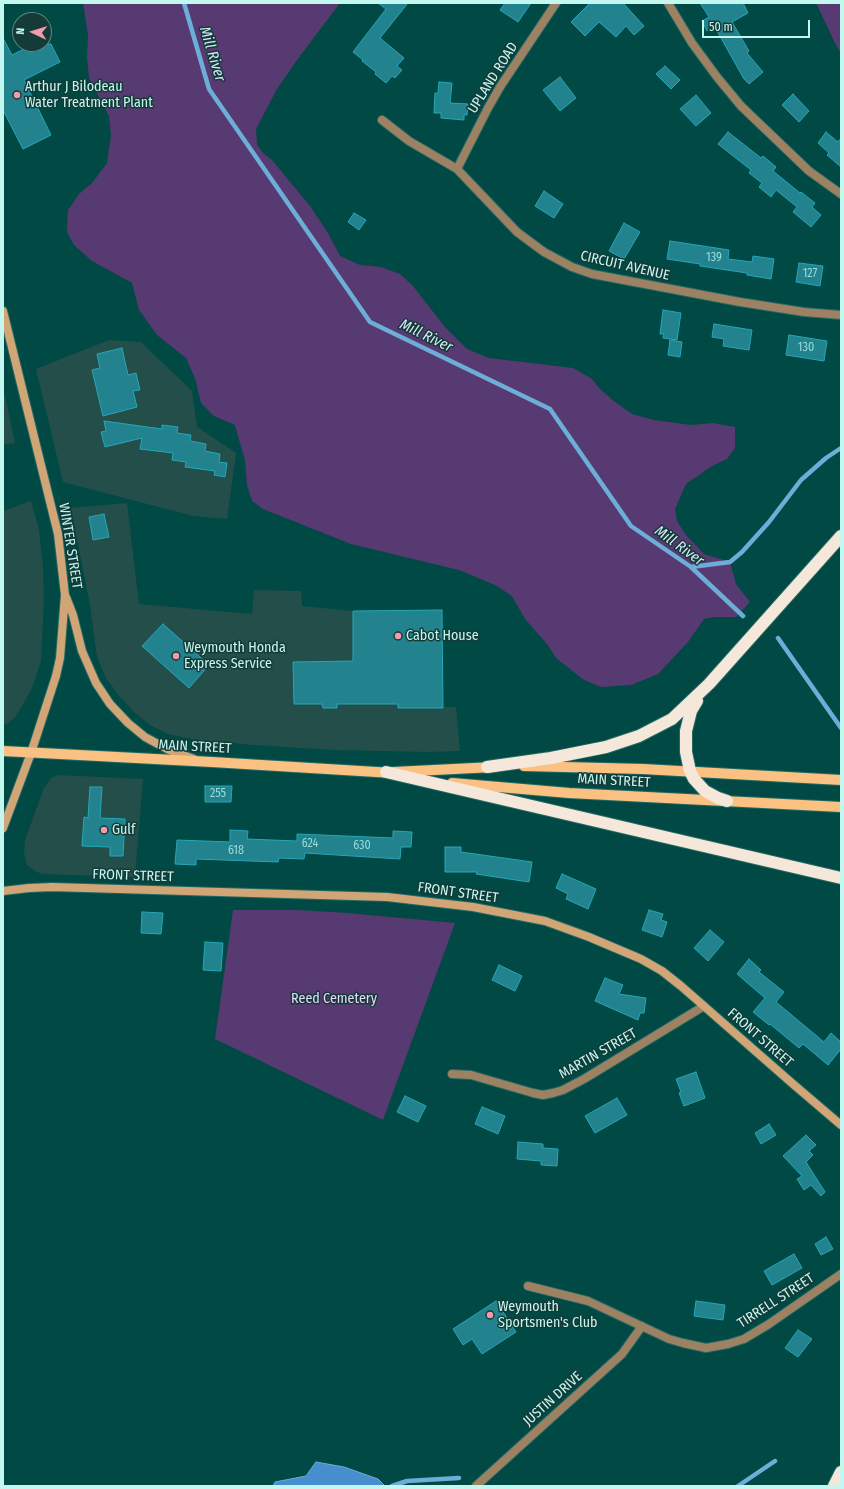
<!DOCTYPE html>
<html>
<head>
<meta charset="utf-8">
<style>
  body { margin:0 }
  #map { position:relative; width:844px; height:1489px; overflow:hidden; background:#004944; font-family:"Fira Sans Condensed",sans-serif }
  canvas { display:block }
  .frame { position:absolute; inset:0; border:4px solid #c3f8f1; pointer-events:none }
  .north { position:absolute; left:12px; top:12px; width:40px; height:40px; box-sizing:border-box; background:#153b38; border:1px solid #5b8782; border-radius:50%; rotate:274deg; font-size:11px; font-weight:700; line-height:16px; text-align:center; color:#c3f8f1 }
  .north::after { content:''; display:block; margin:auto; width:14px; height:18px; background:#f39aab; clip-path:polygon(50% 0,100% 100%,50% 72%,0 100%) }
  .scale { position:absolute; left:702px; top:20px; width:108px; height:18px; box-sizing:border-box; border:2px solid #c3f8f1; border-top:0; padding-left:5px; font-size:12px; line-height:14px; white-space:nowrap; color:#c3f8f1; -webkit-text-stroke:3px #153b38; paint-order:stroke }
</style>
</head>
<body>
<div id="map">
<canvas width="844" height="1489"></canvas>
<div class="frame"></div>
<div class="north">N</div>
<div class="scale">50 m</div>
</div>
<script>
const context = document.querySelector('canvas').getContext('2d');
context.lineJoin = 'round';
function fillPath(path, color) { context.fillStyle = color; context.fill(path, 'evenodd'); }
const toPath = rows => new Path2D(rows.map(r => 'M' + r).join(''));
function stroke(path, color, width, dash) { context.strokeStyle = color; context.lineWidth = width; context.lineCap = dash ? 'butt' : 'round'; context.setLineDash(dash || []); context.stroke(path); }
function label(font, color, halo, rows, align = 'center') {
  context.font = font + ' "Fira Sans Condensed",sans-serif'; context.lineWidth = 3; context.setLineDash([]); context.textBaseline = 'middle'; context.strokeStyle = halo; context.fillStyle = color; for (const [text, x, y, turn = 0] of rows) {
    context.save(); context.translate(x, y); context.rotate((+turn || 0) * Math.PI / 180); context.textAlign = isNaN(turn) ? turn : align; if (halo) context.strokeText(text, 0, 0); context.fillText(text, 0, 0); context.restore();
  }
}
const built = toPath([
  [109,340,141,342,192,391,197,427,236,453,227,519,193,516,63,482,36,369],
  [3,386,15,443,3,445],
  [31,501,39,530,43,567,44,601,41,661,32,688,22,706,15,717,8,723,3,725,3,511],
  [127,503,139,604,252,614,254,590,301,591,302,606,353,611,442,610,443,707,456,707,460,751,428,752,335,750,253,745,192,739,168,734,150,725,135,713,119,696,106,678,97,657,90,605,71,508],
  [58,775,143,779,135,877,42,874,35,871,27,865,24,854,25,840,44,788,51,778]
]);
const green = toPath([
  [83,3,340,3,297,60,277,89,256,129,257,145,263,153,272,160,310,206,328,233,340,256,360,265,381,267,400,274,413,286,445,327,467,349,489,358,573,368,592,379,600,389,615,402,632,414,654,420,691,425,713,423,735,427,735,448,727,459,712,466,686,484,675,509,677,521,686,535,704,554,730,562,736,584,750,602,736,617,715,617,704,619,688,642,658,674,631,685,601,687,584,680,556,658,547,644,525,619,512,596,495,585,459,570,351,544,263,509,252,501,247,485,245,461,235,425,214,416,201,403,195,378,186,358,157,335,139,310,132,283,92,261,74,245,67,232,68,210,79,194,92,183,107,163,111,135,109,116,89,78,87,57,88,35],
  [816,3,841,3,841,54,834,41],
  [233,910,297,910,348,913,455,923,383,1120,215,1039]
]);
const water = toPath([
  [316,1462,344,1467,378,1479,385,1486,273,1486,275,1482,306,1476,316,1462]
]);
const stream = toPath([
  [184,3,209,89,370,322,550,409,631,526,691,567,743,616],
  [691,567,730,562,742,552,769,522,801,480,826,458,841,448],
  [778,638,841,728],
  [392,1486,407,1481,459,1478],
  [738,1486,775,1461]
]);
const building = toPath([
  [378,3,408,3,380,38,404,58,397,66,402,70,395,78,392,76,386,83,375,74,376,72,362,61,363,60,353,52,386,9,378,3],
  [505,3,531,3,518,22,500,10,505,3],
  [590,3,623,3,644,26,634,35,626,26,616,37,599,22,585,36,571,22,590,3],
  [700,3,743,3,748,13,732,22,749,51,747,53,763,72,749,84,744,79,717,31,713,27,707,31,702,21,709,17,700,3],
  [3,38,12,55,34,44,51,44,60,62,24,80,51,135,23,149,3,110,3,38],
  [665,66,680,80,671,89,656,74,665,66],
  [560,77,576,98,560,111,543,90,560,77],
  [439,82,452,83,450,103,468,104,467,115,464,115,464,120,441,118,441,113,434,113,435,93,438,93,439,82],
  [793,94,809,111,799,122,782,105,793,94],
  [696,95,711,113,696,126,680,109,696,95],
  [728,132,761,158,763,156,776,167,773,171,800,193,801,192,815,203,812,207,821,215,811,227,793,212,797,207,776,190,771,197,759,187,762,183,749,173,751,170,718,144,728,132],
  [826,132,838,142,841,138,841,167,827,155,829,153,818,143,826,132],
  [544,191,563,204,554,218,535,206,544,191],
  [354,213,366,220,359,230,348,222,354,213],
  [624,223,640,232,624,259,609,251,624,223],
  [670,241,729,250,728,259,752,262,753,256,774,259,771,279,747,275,747,273,700,266,700,264,667,259,670,241],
  [799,263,823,266,820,286,796,282,799,263],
  [663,310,681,313,677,340,663,338,664,334,660,334,663,310],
  [714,324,752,330,749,350,723,346,724,339,712,337,714,324],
  [789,335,827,341,824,361,786,355,789,335],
  [670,340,682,342,680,357,668,355,670,340],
  [122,348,128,375,136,373,140,390,133,391,137,407,103,416,92,370,100,368,97,354,122,348],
  [104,421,162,429,162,425,178,427,177,433,191,435,190,441,206,444,205,451,220,454,219,462,227,463,225,477,214,475,215,471,185,467,186,462,172,460,173,453,140,449,142,438,105,447,101,432,106,431,104,421],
  [104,514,109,537,93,540,89,517,104,514],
  [442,610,443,708,398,708,398,704,337,704,337,708,323,708,322,704,294,704,293,662,353,661,353,611,442,610],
  [163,624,209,665,189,688,142,646,163,624],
  [205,786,232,786,231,802,205,802,205,786],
  [90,787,102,787,100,818,125,819,123,856,110,856,110,847,82,846,84,817,88,818,90,787],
  [230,830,248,831,247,839,297,841,297,834,393,838,393,831,412,832,411,847,401,847,400,859,305,853,304,859,279,858,278,862,196,859,196,865,175,864,177,840,230,842,230,830],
  [445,847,461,847,461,852,532,862,529,882,476,874,477,872,445,872,445,847],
  [562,874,596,889,588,909,566,899,568,894,556,888,562,874],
  [649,910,663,914,661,920,667,922,662,937,642,930,649,910],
  [142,912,163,913,161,934,141,933,142,912],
  [710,930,724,942,708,961,694,948,710,930],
  [205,942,223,943,221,971,203,970,205,942],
  [749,959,761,970,759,972,784,992,776,1002,824,1042,831,1033,841,1042,841,1049,828,1065,803,1044,799,1048,770,1024,769,1025,753,1012,765,998,737,974,749,959],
  [499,965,522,976,515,991,492,980,499,965],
  [605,978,623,985,619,994,646,998,644,1013,640,1013,638,1020,595,1001,605,978],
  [696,1072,705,1098,684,1106,679,1093,681,1092,676,1079,696,1072],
  [405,1096,426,1106,418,1122,397,1112,405,1096],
  [617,1098,627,1115,595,1133,585,1116,617,1098],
  [482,1107,505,1116,498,1134,475,1124,482,1107],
  [769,1124,776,1135,761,1144,755,1133,769,1124],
  [806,1135,816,1145,809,1151,813,1155,806,1162,825,1192,821,1196,811,1185,804,1190,797,1179,802,1176,783,1156,806,1135],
  [518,1142,543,1144,543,1148,558,1149,557,1166,541,1165,541,1161,517,1159,518,1142],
  [826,1237,833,1249,821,1255,815,1244,826,1237],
  [794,1254,802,1268,772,1285,764,1271,794,1254],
  [496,1301,516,1332,482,1354,472,1339,463,1345,453,1329,496,1301],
  [696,1301,725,1305,723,1320,694,1316,696,1301],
  [798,1330,812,1339,798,1357,785,1348,798,1330]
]);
const street = toPath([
  [668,3,692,43,717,77,741,106,809,171,841,194],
  [382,120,409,141,457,169,517,232,544,252,572,267,592,274,740,302,804,312,841,315],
  [457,169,488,108,500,87,556,3],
  [452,1074,471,1075,533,1093,543,1095,553,1093,563,1090,584,1079,704,1006],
  [528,1286,588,1301,669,1339,683,1343,706,1348,728,1344,744,1339,769,1324,841,1274],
  [476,1486,622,1354,642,1326]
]);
const secondary = toPath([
  [3,311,58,534,65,595,60,658,56,676,31,753,3,828],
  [66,597,73,615,82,651,96,683,110,704,128,723,145,737,169,750,194,759],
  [3,891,29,888,52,887,387,897,473,907,545,921,589,937,641,959,662,971,681,986,793,1084,841,1125]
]);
const primary = toPath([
  [3,751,212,762,393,773],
  [524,766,643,769,841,780],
  [394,772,494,767],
  [452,783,569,793,841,807]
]);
const highway = toPath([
  [697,701,691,711,686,731,686,752,690,771,694,779,705,791,718,798,727,801],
  [487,767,551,758,606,747,639,736,672,719,709,684,841,536],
  [386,772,841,878],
  [834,1486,841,1472]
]);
const markers = [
  [17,95,4,"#f39aab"],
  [398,636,4,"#f39aab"],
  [176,656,4,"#f39aab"],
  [104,830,4,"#f39aab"],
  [490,1315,4,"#f39aab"]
];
const numberNames = [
  ["139",714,258],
  ["127",810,274],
  ["130",806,348],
  ["255",218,794],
  ["624",310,844],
  ["630",362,846],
  ["618",236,851]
];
const streetNames = [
  ["UPLAND ROAD",493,78,-58],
  ["CIRCUIT AVENUE",625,266,13],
  ["WINTER STREET",70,546,81],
  ["MAIN STREET",195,747,3],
  ["MAIN STREET",614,781,3],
  ["FRONT STREET",133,876,2],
  ["FRONT STREET",458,893,8],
  ["FRONT STREET",760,1038,41],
  ["MARTIN STREET",598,1054,-30],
  ["TIRRELL STREET",776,1301,-33],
  ["JUSTIN DRIVE",553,1399,-42]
];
const poiNames = [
  ["Arthur J Bilodeau",25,87],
  ["Water Treatment Plant",25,103],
  ["Cabot House",406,636],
  ["Weymouth Honda",184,648],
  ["Express Service",184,664],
  ["Gulf",112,830],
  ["Weymouth",498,1307],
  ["Sportsmen's Club",498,1323]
];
const parkNames = [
  ["Reed Cemetery",334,999]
];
const waterNames = [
  ["Mill River",212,54,73],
  ["Mill River",426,336,26],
  ["Mill River",679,546,36]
];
fillPath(built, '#244e4a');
fillPath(green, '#573a71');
fillPath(water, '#468ece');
stroke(water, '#6caed8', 1);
stroke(stream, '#6caed8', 4.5);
fillPath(building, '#22828e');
stroke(building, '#24a8b8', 1);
stroke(street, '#236863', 10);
stroke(secondary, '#236863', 10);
stroke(primary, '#236863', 12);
stroke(highway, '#236863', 14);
stroke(street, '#9d8163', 8);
stroke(secondary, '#d2a576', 8);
stroke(primary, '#fac183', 10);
stroke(highway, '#f5e7d9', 12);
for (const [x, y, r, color] of markers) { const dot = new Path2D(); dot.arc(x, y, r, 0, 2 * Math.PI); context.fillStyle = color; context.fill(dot); stroke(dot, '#153b38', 1.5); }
label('12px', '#9bdad8', null, numberNames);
label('14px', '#c3f8f1', '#153b38', streetNames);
label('14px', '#c3f8f1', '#153b38', poiNames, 'left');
label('14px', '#ead5ff', '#153b38', parkNames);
label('italic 15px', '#d5e7f8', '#153b38', waterNames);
</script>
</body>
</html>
